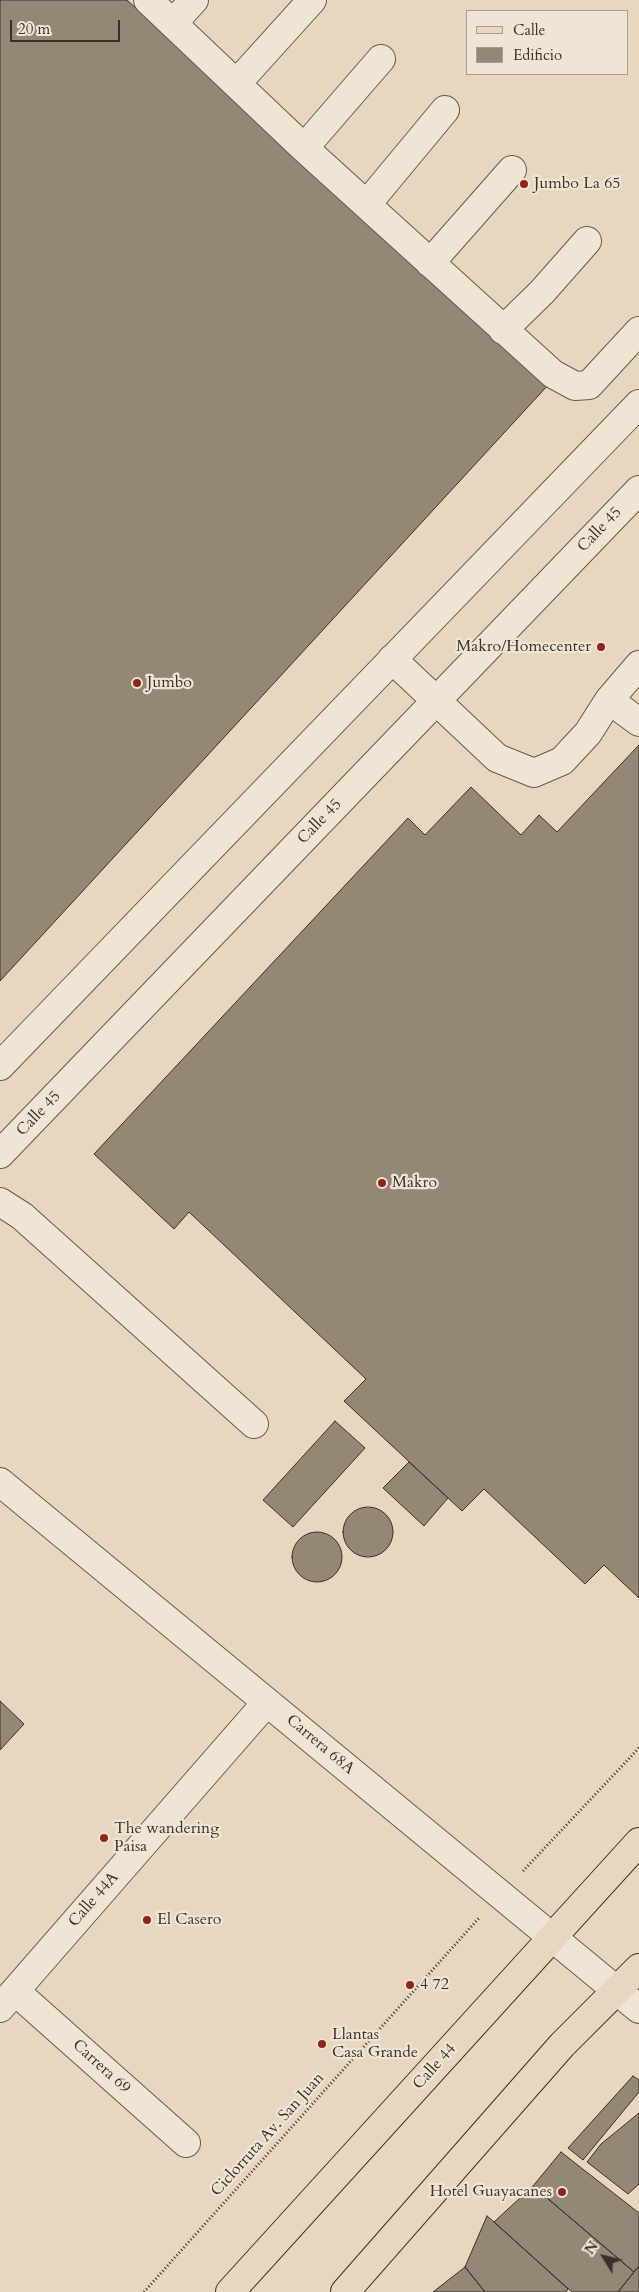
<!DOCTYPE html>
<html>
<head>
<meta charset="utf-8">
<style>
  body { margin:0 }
  #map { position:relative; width:639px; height:2292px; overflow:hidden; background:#e6d7be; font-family:Cardo,serif }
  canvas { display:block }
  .legend { position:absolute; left:466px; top:10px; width:162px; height:65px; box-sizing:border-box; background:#efe5d5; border:1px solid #a79d90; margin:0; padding:6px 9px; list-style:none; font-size:15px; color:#3b3028 }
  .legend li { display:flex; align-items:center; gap:10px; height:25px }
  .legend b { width:25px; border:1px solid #a79d90 }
  .north { position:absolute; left:579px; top:2232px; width:50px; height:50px; -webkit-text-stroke:4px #efe5d5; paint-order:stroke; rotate:306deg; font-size:14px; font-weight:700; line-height:20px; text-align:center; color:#3b3028 }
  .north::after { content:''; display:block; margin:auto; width:18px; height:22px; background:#3b3028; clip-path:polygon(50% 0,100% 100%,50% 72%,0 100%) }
  .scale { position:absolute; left:10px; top:20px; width:110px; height:22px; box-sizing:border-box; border:2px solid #3b3028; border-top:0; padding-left:6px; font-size:15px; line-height:18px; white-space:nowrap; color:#3b3028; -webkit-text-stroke:4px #efe5d5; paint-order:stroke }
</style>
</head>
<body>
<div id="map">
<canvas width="639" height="2292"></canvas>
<ul class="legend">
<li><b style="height:6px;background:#e6d7be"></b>Calle</li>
<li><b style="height:14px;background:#948776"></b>Edificio</li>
</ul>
<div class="north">N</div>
<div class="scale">20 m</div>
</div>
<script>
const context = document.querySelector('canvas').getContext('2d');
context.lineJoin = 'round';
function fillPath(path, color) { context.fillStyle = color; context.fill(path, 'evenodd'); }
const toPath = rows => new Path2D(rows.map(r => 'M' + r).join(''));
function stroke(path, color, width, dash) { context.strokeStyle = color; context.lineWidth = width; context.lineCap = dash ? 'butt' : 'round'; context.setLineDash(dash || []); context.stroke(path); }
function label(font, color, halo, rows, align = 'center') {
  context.font = font + ' Cardo,serif'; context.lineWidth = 4.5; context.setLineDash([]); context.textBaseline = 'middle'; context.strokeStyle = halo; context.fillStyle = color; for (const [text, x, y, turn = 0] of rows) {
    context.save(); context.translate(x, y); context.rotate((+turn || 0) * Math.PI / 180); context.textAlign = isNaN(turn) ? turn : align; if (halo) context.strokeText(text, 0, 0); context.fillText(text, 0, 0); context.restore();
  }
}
const building = toPath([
  [0,0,127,0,549,384,0,981,0,0],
  [639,745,639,1598,604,1565,585,1584,484,1489,462,1511,344,1401,366,1379,189,1212,174,1229,94,1154,408,818,425,835,471,787,521,835,539,815,557,832,639,745],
  [335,1421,365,1448,293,1527,263,1500,335,1421],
  [409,1462,448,1498,424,1526,383,1488,409,1462],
  '343 1532a25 25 0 1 1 50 0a25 25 0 1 1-50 0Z',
  '292 1557a25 25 0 1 1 50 0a25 25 0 1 1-50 0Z',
  [0,1701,24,1724,0,1750,0,1701],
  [633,2076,639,2080,639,2092,583,2160,568,2148,633,2076],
  [639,2113,639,2184,628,2194,587,2162,601,2144,639,2113],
  [561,2152,639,2213,639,2266,634,2272,533,2186,561,2152],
  [533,2186,634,2272,618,2292,572,2292,494,2222,533,2186],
  [487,2216,494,2222,568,2289,566,2292,485,2292,465,2267,487,2216],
  [639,2266,639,2292,618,2292,634,2272,639,2266],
  [465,2267,485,2292,433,2292,465,2267]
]);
const path = toPath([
  [523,1871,639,1748],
  [144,2292,479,1918]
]);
const minor = toPath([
  [148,0,304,148,553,374,575,386,589,385,639,331],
  [173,23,194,0],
  [237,83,312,0],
  [304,148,381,59],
  [367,204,445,110],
  [430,263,512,170],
  [503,330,542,292,587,241],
  [392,659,497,758,534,773,562,761,588,733,609,700,639,722],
  [609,700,639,665],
  [0,1066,639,404],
  [0,1154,639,490],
  [0,1202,22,1216,254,1424],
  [0,1482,639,2009],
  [15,1991,186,2143],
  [0,2008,267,1702]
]);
const major = toPath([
  [230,2292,639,1842],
  [345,2292,562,2045,639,1968]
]);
const markers = [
  [524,184,5,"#8f2418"],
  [601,647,5,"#8f2418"],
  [137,683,5,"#8f2418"],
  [382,1183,5,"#8f2418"],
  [104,1838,5,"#8f2418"],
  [147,1920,5,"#8f2418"],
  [410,1985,5,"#8f2418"],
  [322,2044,5,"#8f2418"],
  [562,2192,5,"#8f2418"]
];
const poiNames = [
  ["Jumbo La 65",534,184],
  ["Makro/Homecenter",591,647,"right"],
  ["Jumbo",147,683],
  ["Makro",392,1183],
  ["The wandering",114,1829],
  ["Paisa",114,1847],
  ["El Casero",157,1920],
  ["4 72",420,1985],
  ["Llantas",332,2035],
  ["Casa Grande",332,2053],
  ["Hotel Guayacanes",552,2192,"right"]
];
const streetNames = [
  ["Calle 45",600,530,-46],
  ["Calle 45",320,822,-46],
  ["Calle 45",39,1114,-46],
  ["Carrera 68A",320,1745,40],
  ["Calle 44A",94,1900,-49],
  ["Carrera 69",101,2067,42],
  ["Calle 44",435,2067,-48],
  ["Ciclorruta Av. San Juan",268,2135,-48]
];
fillPath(building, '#948776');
stroke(building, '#3b3028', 1);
stroke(minor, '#665a4e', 30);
stroke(major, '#3b3028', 30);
stroke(path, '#3b3028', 3, [1, 2.5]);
stroke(minor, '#efe5d5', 28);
stroke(major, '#e6d7be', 28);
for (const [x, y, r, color] of markers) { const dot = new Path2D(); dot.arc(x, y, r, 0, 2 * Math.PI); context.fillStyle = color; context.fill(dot); stroke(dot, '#efe5d5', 2); }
label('16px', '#3b3028', '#efe5d5', poiNames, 'left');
label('16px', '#3b3028', '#efe5d5', streetNames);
</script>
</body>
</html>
